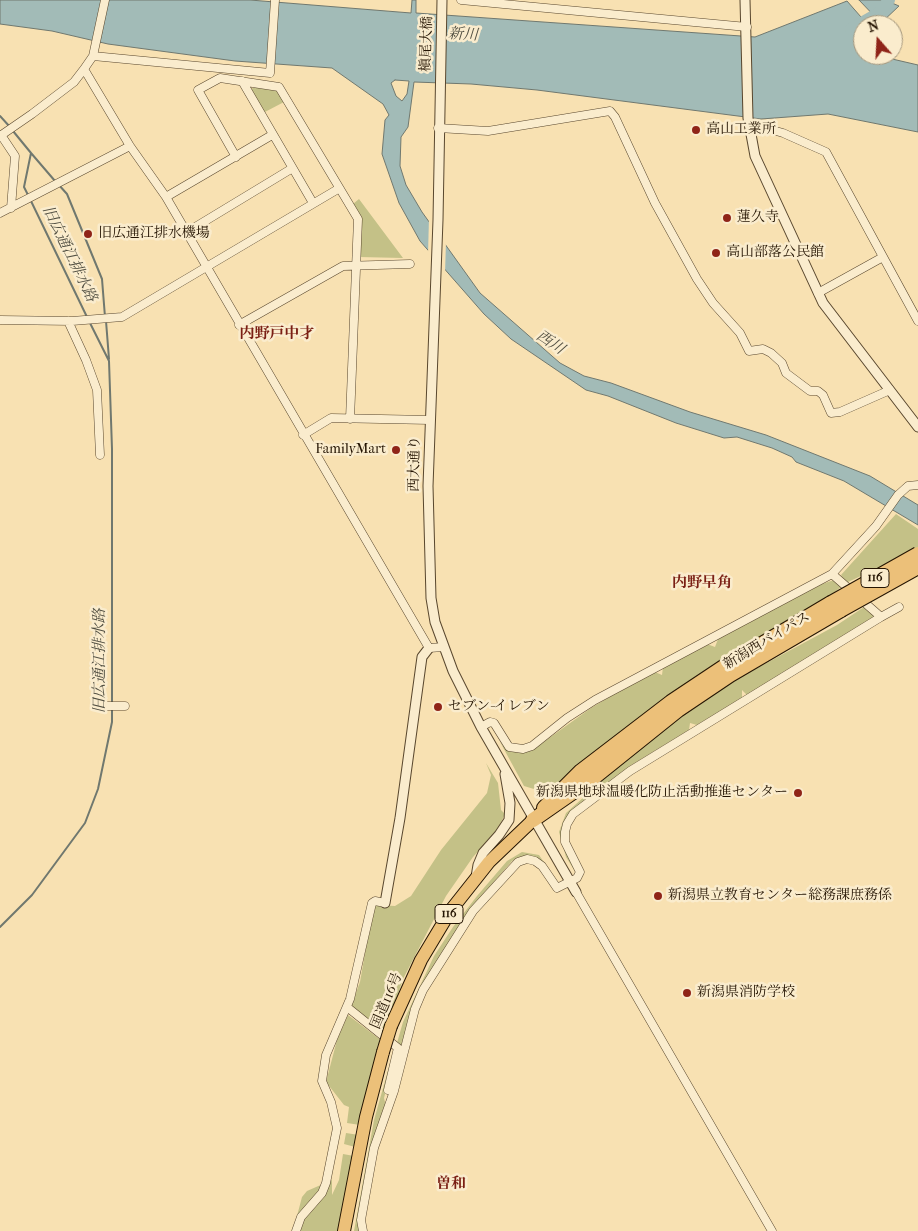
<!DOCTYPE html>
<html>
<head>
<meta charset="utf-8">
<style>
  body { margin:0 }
  #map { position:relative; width:918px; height:1231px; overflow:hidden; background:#f8e1b2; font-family:"IM FELL French Canon",serif }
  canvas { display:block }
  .north { position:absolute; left:853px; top:15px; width:50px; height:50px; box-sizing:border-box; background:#faeccd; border:1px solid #a4967c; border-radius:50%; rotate:341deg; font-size:14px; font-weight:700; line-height:20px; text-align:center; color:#241402 }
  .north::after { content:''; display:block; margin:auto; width:18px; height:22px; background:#8f2418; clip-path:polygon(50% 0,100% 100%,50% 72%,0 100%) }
</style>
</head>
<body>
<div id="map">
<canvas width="918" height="1231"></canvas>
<div class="north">N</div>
</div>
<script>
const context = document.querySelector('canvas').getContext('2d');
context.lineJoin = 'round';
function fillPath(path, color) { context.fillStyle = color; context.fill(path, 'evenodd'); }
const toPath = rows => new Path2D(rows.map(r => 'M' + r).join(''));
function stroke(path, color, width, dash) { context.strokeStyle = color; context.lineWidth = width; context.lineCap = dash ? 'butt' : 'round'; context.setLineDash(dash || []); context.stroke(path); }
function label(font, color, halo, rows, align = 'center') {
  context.font = font + ' "IM FELL French Canon","Noto Serif JP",serif'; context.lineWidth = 5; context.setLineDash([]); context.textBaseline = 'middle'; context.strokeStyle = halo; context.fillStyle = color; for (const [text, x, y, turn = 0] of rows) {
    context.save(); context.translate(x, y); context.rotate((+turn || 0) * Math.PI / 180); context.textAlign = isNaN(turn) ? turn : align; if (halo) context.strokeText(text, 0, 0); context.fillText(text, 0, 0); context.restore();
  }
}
const green = toPath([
  [255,87,278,90,284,102,263,113,251,89],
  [359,199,403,258,359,257,353,204],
  [896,514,918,529,918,549,846,583,841,575],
  [834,580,841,587,820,604,574,769,547,793,524,786,499,740,503,746,517,752,527,751,538,746,591,708,631,684,655,672,662,675,663,667,707,644,715,647,718,639,819,585],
  [864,607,873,614,873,619,748,696,742,690,742,699,697,725,690,723,689,730,630,766,569,815,562,826,562,839,578,872,576,873,566,857,559,832,566,813,641,746,692,708,735,680,837,625],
  [486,763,498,783,501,810,505,814,497,831,473,857,446,896,403,979,385,1033,351,1006,360,982,373,907,378,905,395,906,411,896,441,850,487,793,491,775],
  [522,852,539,855,546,865,520,858,512,861,470,910,434,965,403,1047,397,1043,403,1022,434,956,453,927,477,896,507,861],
  [348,1015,382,1041,360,1125,347,1123,349,1107,344,1105,326,1082,337,1040],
  [394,1049,396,1052,384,1098,386,1106,360,1231,354,1231,374,1120],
  [346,1133,359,1135,355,1147,344,1144],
  [343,1154,354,1156,341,1231,293,1231,302,1197,307,1191,332,1180,332,1195,339,1180]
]);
const water = toPath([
  [0,0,250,0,411,13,412,0,416,0,416,13,755,37,847,1,868,25,863,25,863,55,875,55,918,65,918,132,828,114,761,119,537,90,471,84,414,82,408,127,401,137,400,166,406,185,422,212,480,293,560,363,584,376,611,383,690,412,766,435,870,476,918,505,918,525,844,481,796,462,792,457,772,448,737,437,724,438,676,423,608,396,586,390,511,339,484,314,420,241,399,203,382,154,385,120,389,115,383,104,332,68,235,61,108,44,52,31,0,24,0,0],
  [395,80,409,81,407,94,402,101,396,96,391,83,395,80],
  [859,0,885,0,899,6,881,23,859,0]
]);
const pier = toPath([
  [429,218,446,241,445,273,428,254]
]);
const stream = toPath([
  [0,116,10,127],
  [13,131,31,153,24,187,28,195],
  [31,153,55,181],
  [58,184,67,194,102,279,105,317],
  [30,199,87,317],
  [106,321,109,359],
  [90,323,109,361,112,449,112,704],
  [0,927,32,895,85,823,98,789,112,722,112,709]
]);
const river = toPath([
  [851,29,879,13,889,0]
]);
const minor = toPath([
  [461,0,747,27],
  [93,56,270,73,275,0],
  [84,69,130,146,166,197,429,648,444,647],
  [242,81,313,203],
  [748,123,783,133,826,152,918,321],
  [438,128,488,131,610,111,615,117,655,203,697,279,713,303,740,333,749,351,763,349,771,353,782,363,786,373,810,391,818,391,823,395,831,413,840,412,890,390],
  [1,135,15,156,11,208],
  [0,136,32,114,74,82,84,69,93,56,105,0],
  [236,157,198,90,220,78,279,87,358,219,350,419],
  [166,197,272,135],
  [0,213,130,146],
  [187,232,291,169],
  [818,293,883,257],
  [0,320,72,321,122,317,338,189],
  [68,321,86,360,97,390,100,455],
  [239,325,343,266,410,264],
  [303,435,331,418,430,420],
  [881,617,899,607],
  [101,706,125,706],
  [481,727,490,722,494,723,509,747,523,749,532,746,567,718,595,700,832,574,876,526,898,495,908,486,918,485],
  [576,892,772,1231],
  [347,1007,398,1048,388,1090,394,1091],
  [296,1231,301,1217,322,1193,326,1183,337,1128,331,1102,322,1081,326,1055,350,999,372,903,375,901,385,903],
  [363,1231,361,1220,374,1148,394,1091,415,1009,423,990,473,911,518,862,527,859,535,861,542,866,557,888,577,878,580,872,565,842,565,832,567,824,573,814,630,771,881,617,832,574]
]);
const tertiary = toPath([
  [442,0,438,220,428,486,431,598,435,622,453,671,481,727,576,892],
  [745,0,748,118,755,156,823,303,918,427],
  [476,877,478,865,483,853,499,835,509,820,510,803,505,774],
  [385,903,400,818,422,657,429,648]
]);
const trunk = toPath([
  [391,1026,421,960,451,910,489,862,533,820],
  [344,1231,366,1117,383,1052]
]);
const motorway = toPath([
  [544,808,581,771,671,702,725,666,831,603],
  [533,820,592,779,678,710,730,675,841,610]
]);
const trunkBridge = toPath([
  [383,1052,391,1026]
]);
const motorwayBridge = toPath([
  [831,603,918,554],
  [841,610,918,567]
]);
const markers = [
  [696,130,5,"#8f2418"],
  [727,218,5,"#8f2418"],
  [88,234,5,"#8f2418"],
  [716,253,5,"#8f2418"],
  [396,450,5,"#8f2418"],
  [438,707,5,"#8f2418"],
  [798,793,5,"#8f2418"],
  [658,896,5,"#8f2418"],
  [687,993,5,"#8f2418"]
];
const shields = [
  [875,578,28],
  [449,914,28]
];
const shieldNames = [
  ["116",875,578],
  ["116",449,914]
];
const streetNames = [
  ["槇尾大橋",427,44,-88],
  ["西大通り",415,464,-89],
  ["新潟西バイパス",767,641,-31],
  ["国道116号",387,1001,-67]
];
const poiNames = [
  ["高山工業所",706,130],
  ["蓮久寺",737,218],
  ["旧広通江排水機場",98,234],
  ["高山部落公民館",726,253],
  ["FamilyMart",386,450,"right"],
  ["セブン-イレブン",448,707],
  ["新潟県地球温暖化防止活動推進センター",788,793,"right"],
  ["新潟県立教育センター総務課庶務係",668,896],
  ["新潟県消防学校",697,993]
];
const waterNames = [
  ["新川",463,35,3],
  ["旧広通江排水路",69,254,64],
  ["西川",550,343,34],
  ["旧広通江排水路",100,661,-90]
];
const neighbourhoodNames = [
  ["内野戸中才",277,334],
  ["内野早角",702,583],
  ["曽和",451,1184]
];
fillPath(green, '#c4c187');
fillPath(water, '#a2bbb7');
stroke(water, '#70786f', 1);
fillPath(pier, '#f8e1b2');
stroke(stream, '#70786f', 2);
stroke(river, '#a2bbb7', 12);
stroke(minor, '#59472e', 9);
stroke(tertiary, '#59472e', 11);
stroke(trunk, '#241402', 14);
stroke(motorway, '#241402', 16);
stroke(minor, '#faeccd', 8);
stroke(tertiary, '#faeccd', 9);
stroke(trunk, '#ecc079', 12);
stroke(motorway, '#ecc079', 14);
stroke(trunkBridge, '#241402', 14, []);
stroke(motorwayBridge, '#241402', 16, []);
stroke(trunkBridge, '#ecc079', 12);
stroke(motorwayBridge, '#ecc079', 14);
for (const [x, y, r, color] of markers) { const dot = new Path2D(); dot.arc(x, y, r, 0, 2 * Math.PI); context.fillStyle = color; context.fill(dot); stroke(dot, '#faeccd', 2); }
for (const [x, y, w] of shields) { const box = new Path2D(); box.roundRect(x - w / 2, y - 9.5, w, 19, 4); context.fillStyle = '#faeccd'; context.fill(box); stroke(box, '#241402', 1); }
label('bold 12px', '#241402', null, shieldNames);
label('14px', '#241402', '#faeccd', streetNames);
label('14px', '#241402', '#faeccd', poiNames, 'left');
label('italic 15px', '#504e41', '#faeccd', waterNames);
label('bold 15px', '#7a1f14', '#faeccd', neighbourhoodNames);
</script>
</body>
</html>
